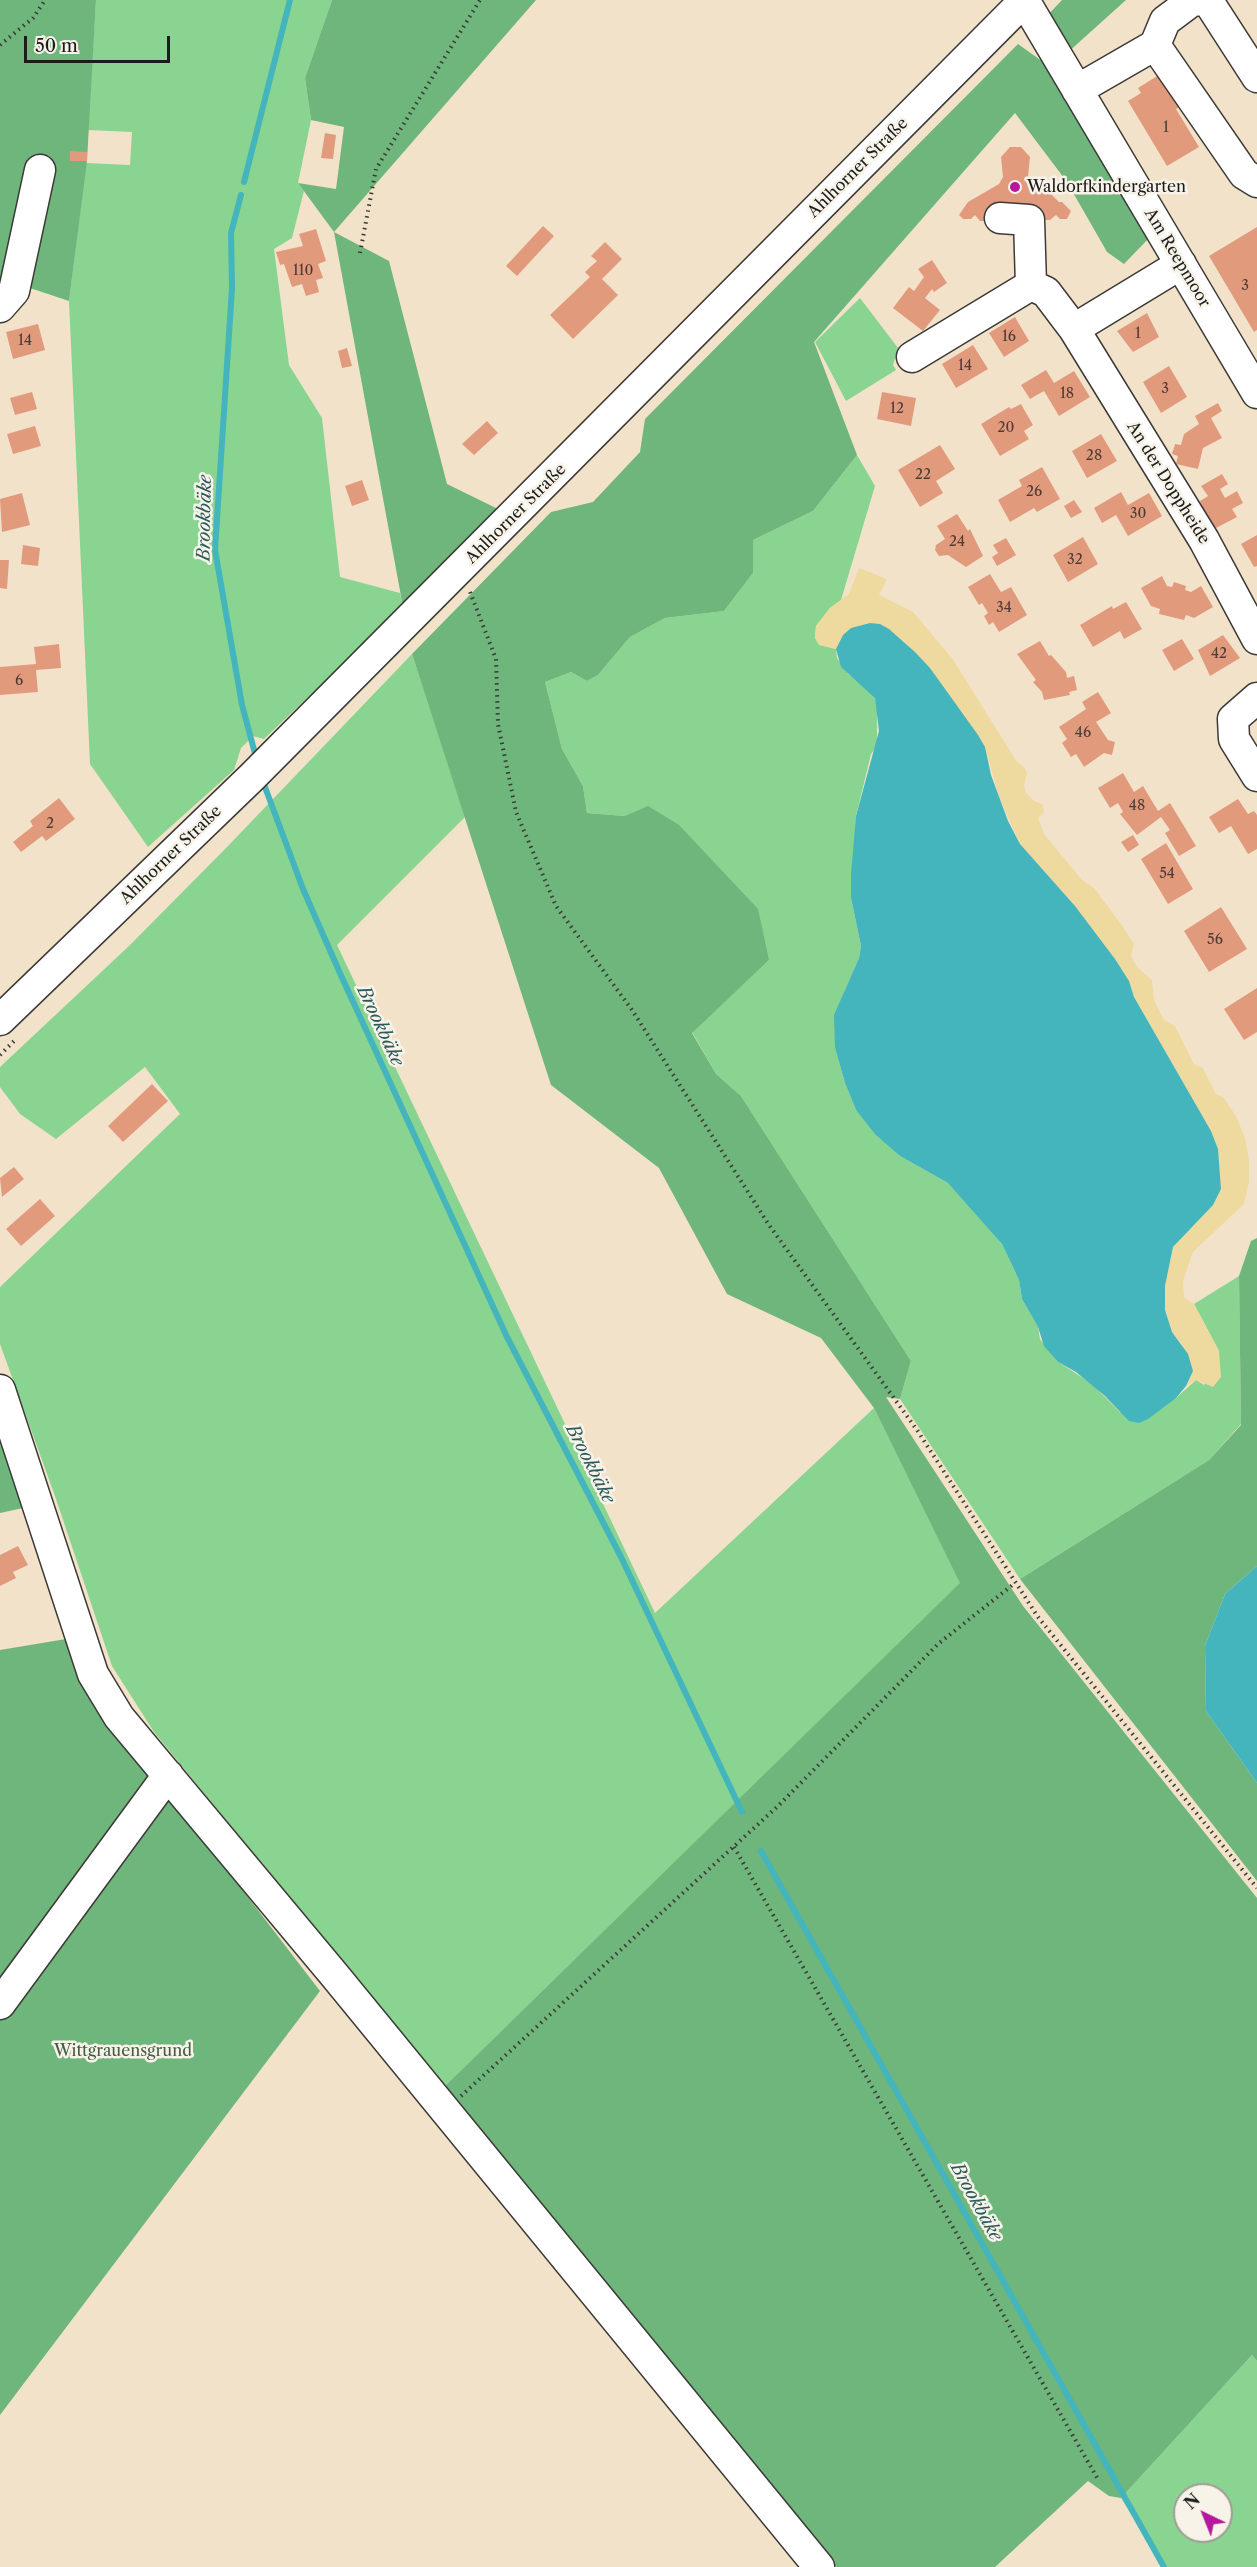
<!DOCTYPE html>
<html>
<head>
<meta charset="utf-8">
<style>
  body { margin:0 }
  #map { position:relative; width:1257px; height:2567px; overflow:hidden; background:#f3e2ca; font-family:"Libre Caslon Text",serif }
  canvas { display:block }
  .north { position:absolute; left:1173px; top:2483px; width:60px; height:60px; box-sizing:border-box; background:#f7f3e8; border:2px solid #9f9d96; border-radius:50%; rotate:317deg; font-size:16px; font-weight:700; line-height:24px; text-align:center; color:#1c1c1c }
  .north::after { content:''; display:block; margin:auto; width:21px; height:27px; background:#b5179e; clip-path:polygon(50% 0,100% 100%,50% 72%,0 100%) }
  .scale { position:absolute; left:24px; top:36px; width:146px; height:27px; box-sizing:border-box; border:3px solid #1c1c1c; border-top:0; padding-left:8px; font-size:18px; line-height:21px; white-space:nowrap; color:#1c1c1c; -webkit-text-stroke:4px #f7f3e8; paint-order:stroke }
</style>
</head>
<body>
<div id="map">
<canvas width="1257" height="2567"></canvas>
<div class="north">N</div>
<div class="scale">50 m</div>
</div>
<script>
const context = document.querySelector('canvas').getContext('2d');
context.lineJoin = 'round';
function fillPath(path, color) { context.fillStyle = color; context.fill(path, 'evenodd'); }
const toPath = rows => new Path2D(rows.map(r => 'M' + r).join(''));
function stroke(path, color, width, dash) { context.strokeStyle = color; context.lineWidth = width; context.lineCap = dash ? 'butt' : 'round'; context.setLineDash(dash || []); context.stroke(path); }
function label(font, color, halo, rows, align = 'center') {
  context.font = font + ' "Libre Caslon Text",serif'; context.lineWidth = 5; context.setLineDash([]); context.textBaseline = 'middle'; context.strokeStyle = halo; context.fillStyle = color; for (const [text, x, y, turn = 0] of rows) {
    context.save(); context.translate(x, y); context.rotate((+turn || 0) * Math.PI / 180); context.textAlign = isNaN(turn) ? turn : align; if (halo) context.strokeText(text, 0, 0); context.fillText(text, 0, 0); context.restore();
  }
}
const green = toPath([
  [96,0,332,0,305,78,311,120,298,183,304,191,292,238,274,249,289,365,322,418,340,577,400,593,403,607,264,739,253,736,241,748,234,770,148,847,90,764,69,301,86,163,130,165,132,132,88,130],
  [860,298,898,348,893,365,896,370,846,401,815,342],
  [857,455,875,486,841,600,830,608,816,626,815,638,820,645,836,649,837,658,848,674,868,688,875,698,877,708,877,746,871,754,856,816,851,898,861,946,859,958,843,995,835,1048,845,1083,856,1110,900,1156,948,1183,966,1201,1002,1244,1019,1280,1022,1299,1038,1327,1040,1339,1058,1362,1091,1383,1120,1412,1176,1398,1196,1380,1204,1385,1219,1351,1194,1304,1239,1276,1241,1424,1209,1460,1020,1579,900,1399,911,1361,741,1096,716,1074,692,1032,769,960,625,816,587,813,583,786,562,749,545,682,571,672,587,681,598,675,630,637,665,618,724,611,753,573,753,540,813,511],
  [412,654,465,817,337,945,655,1613,874,1408,961,1583,444,2087,154,1732,112,1666,55,1496,0,1344,0,1287,180,1114,145,1067,56,1139,20,1114,0,1087,0,1067,129,946,228,846],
  [1252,2355,1257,2361,1257,2567,1165,2567,1121,2498],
  [1185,2495,1221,2495,1221,2531,1185,2531]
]);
const forest = toPath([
  [0,0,96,0,87,161,69,301,0,278],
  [332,0,536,0,334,232,389,261,447,484,502,511,403,607,334,232,298,183,336,189,344,127,311,120,305,78],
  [1062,0,1126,0,1066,54,1044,19],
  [1018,44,1053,69,1151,236,1124,264,1107,252,1067,182,1015,113,814,342,857,455,813,511,753,540,753,573,724,611,665,618,630,637,598,675,587,681,571,672,545,682,562,749,583,786,587,813,625,816,648,806,679,825,758,909,769,960,692,1033,716,1074,741,1096,911,1361,900,1399,886,1397,1023,1606,1257,1898,1257,2361,1252,2355,1121,2498,1109,2496,1088,2481,995,2567,836,2567,444,2087,960,1583,874,1408,821,1338,727,1294,659,1168,551,1085,412,654,551,512,593,502,640,452,645,419],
  [1257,1238,1257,1566,1225,1594,1205,1646,1206,1711,1257,1783,1257,1881,1020,1579,1209,1460,1241,1425,1239,1276,1251,1241],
  [0,1440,23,1508,0,1513],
  [66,1639,87,1681,156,1779,0,1986,0,1650],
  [168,1793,320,1991,0,2415,0,2013]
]);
const sand = toPath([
  [859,568,887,579,879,595,913,612,952,658,1017,762,1025,768,1027,773,1024,785,1026,793,1034,801,1042,804,1044,812,1038,818,1044,834,1082,880,1094,888,1121,924,1134,944,1131,956,1137,967,1152,980,1154,1000,1164,1020,1175,1026,1194,1064,1203,1068,1216,1094,1223,1097,1236,1116,1245,1138,1249,1160,1249,1182,1244,1204,1193,1252,1183,1281,1184,1297,1194,1304,1219,1351,1221,1377,1213,1387,1196,1380,1186,1386,1193,1371,1182,1344,1172,1332,1165,1310,1165,1286,1173,1247,1213,1205,1221,1189,1218,1149,1211,1131,1134,997,1129,981,1075,906,1020,844,999,797,985,747,930,668,905,642,880,624,870,623,851,628,843,635,836,649,819,645,815,638,816,626,830,608,849,594]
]);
const water = toPath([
  [870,623,880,624,889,629,915,652,930,668,978,735,985,747,991,775,1008,821,1020,844,1075,906,1115,959,1129,981,1134,997,1211,1131,1218,1149,1221,1189,1213,1205,1173,1247,1165,1286,1165,1310,1172,1332,1188,1354,1193,1371,1186,1386,1176,1398,1148,1419,1139,1423,1129,1421,1105,1396,1076,1372,1058,1362,1044,1346,1038,1327,1022,1299,1019,1280,1002,1244,948,1183,900,1156,875,1134,856,1110,845,1083,835,1048,834,1015,859,958,861,946,851,898,851,874,856,816,879,731,875,698,841,667,836,649,843,635,851,628],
  [1257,1566,1257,1783,1206,1711,1205,1646,1225,1594]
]);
const stream = toPath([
  [244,182,290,0],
  [241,195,231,233,232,288,215,550,242,705,257,761],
  [262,779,303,889,339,971,507,1337,621,1557,742,1812],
  [761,1851,1164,2567]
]);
const building = toPath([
  [1162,73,1181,106,1176,109,1199,147,1167,166,1128,101,1141,93,1138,88],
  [325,133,336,135,333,159,321,158],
  [1010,147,1021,147,1030,157,1028,177,1031,184,1047,190,1059,202,1062,202,1071,211,1067,219,1060,219,1056,215,1050,220,1042,220,1036,215,1034,206,1025,204,1021,208,988,221,980,221,975,215,971,219,963,219,959,215,968,202,999,184,1003,177,1001,157],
  [70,151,87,152,87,161,70,161],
  [543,226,554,236,517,276,506,266],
  [1257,227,1257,330,1254,332,1209,256],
  [316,229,326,261,318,264,323,278,316,280,319,292,306,296,302,284,292,287,284,264,280,265,276,252,303,246,299,234],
  [605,242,622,259,602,279,618,295,573,339,550,315,590,277,585,272,597,261,591,256],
  [932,260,947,283,934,292,932,289,925,298,940,310,923,331,893,308,909,287,914,291,924,277,918,269],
  [1147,313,1159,337,1133,352,1117,331],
  [1015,317,1029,341,1004,357,989,333],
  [38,324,45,350,13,359,6,332],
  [973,345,988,369,956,388,942,364],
  [347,348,352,366,342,368,338,351],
  [1169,366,1187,397,1161,413,1143,382],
  [1046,370,1054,383,1074,371,1090,397,1059,416,1044,391,1030,399,1021,385],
  [32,392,37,409,15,415,10,398],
  [882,392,916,398,911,426,877,419],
  [1218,403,1222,411,1211,418,1222,438,1203,448,1198,469,1176,464,1178,456,1172,454,1175,444,1181,445,1184,434,1199,424,1195,416],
  [1021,404,1033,425,1024,431,1029,439,1000,456,981,424,1009,407,1011,409],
  [487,421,498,433,474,455,462,444],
  [35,426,41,446,13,454,7,434],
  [1101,434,1117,461,1087,478,1072,451],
  [940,445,955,469,936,481,943,493,920,507,898,470],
  [1042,467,1060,499,1037,512,1034,508,1010,522,998,500,1022,486,1019,480],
  [1222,474,1228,484,1220,489,1225,498,1237,491,1243,503,1232,509,1237,517,1216,528,1203,511,1200,501,1208,496,1201,486],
  [362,480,369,500,352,506,345,486],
  [1121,492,1128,505,1149,493,1162,516,1128,536,1116,515,1102,523,1094,508],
  [22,493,30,525,2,532,0,499],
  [1074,500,1082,512,1071,518,1064,506],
  [957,514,968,531,970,529,983,556,966,567,948,555,939,556,935,550,936,545,945,539,937,526],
  [1257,535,1257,566,1254,567,1241,544],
  [1083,537,1098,564,1068,582,1053,555],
  [1006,538,1016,555,997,566,992,557,998,553,993,545],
  [23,545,40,548,38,566,21,564],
  [0,560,9,560,7,589,0,588],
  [990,574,1001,592,1011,587,1027,615,999,632,993,622,989,625,984,616,988,613,982,603,979,605,968,587],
  [1162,576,1167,586,1172,587,1174,582,1186,586,1185,590,1191,592,1201,586,1213,607,1194,618,1186,615,1184,620,1159,614,1160,609,1151,606,1141,588],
  [1126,602,1142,629,1124,639,1120,631,1093,647,1080,625,1112,606,1113,609],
  [1223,635,1240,658,1210,676,1198,650],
  [1182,639,1194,659,1174,671,1162,650],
  [1040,641,1049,656,1051,655,1066,672,1067,678,1074,676,1077,690,1069,692,1070,695,1044,700,1042,692,1033,682,1036,680,1017,654],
  [59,644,61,668,36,670,38,692,0,695,0,667,36,664,34,647],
  [1098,692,1111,713,1096,722,1108,740,1115,742,1112,755,1104,753,1084,767,1076,754,1071,757,1062,743,1067,739,1059,727,1086,709,1082,702],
  [1123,773,1134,792,1143,786,1158,811,1170,803,1196,846,1179,856,1165,833,1170,830,1161,817,1137,835,1120,814,1123,812,1118,803,1110,808,1098,788],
  [59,798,75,819,46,841,42,836,21,852,13,842,33,826,30,821],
  [1238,799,1248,814,1254,811,1257,815,1257,849,1248,854,1231,826,1219,833,1209,817],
  [1133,835,1139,845,1128,852,1121,842],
  [1166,843,1193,889,1168,904,1141,859],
  [1221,907,1247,949,1209,972,1184,931],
  [1257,988,1257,1032,1244,1040,1224,1009],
  [152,1084,168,1101,123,1142,108,1126],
  [14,1167,24,1179,2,1197,0,1178],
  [40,1199,55,1216,21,1246,6,1229],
  [18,1546,28,1565,13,1572,16,1578,0,1586,0,1555]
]);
const path = toPath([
  [0,45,33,18,45,0],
  [360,253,376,169,480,0],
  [470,592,496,659,498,724,516,812,556,906,632,1010,769,1225,917,1430,1038,1617,1257,1888],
  [0,1055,15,1040],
  [734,1847,1099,2481],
  [461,2096,778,1806,938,1644,1015,1583]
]);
const minor = toPath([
  [1024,0,1257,393],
  [1155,45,1244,174,1257,182],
  [1077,90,1155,45,1165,21,1193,0,1208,1,1257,77],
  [1000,218,1029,220,1031,285],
  [1031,285,1046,292,1074,329,1204,540,1257,639],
  [0,307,14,291,40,170],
  [1074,329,1181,264],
  [912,357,1031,285],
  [1257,698,1233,719,1234,739,1257,776],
  [0,1020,252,777,1025,0],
  [0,1390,93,1674,119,1717,336,1977,819,2567],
  [0,2004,168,1775]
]);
const markers = [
  [1015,187,6,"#b5179e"]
];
const numberNames = [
  ["1",1166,128],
  ["110",303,271],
  ["3",1245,286],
  ["1",1138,334],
  ["16",1009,337],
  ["14",25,341],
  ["14",965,366],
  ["3",1165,389],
  ["18",1067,394],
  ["12",897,409],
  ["20",1006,428],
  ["28",1094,456],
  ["22",923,475],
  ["26",1034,492],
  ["30",1138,514],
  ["24",957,542],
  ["32",1075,560],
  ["34",1004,608],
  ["42",1219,654],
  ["6",19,681],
  ["46",1083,733],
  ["48",1137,806],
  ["2",50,824],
  ["54",1167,874],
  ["56",1215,940]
];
const streetNames = [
  ["Ahlhorner Straße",858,168,-45],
  ["Am Reepmoor",1177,258,59],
  ["An der Doppheide",1168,483,58],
  ["Ahlhorner Straße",516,514,-45],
  ["Ahlhorner Straße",171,855,-44]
];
const poiNames = [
  ["Waldorfkindergarten",1027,187]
];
const parkNames = [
  ["Wittgrauensgrund",123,2051]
];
const waterNames = [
  ["Brookbäke",205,518,-89],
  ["Brookbäke",380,1026,65],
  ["Brookbäke",590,1464,63],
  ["Brookbäke",976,2202,61]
];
fillPath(green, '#89d491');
fillPath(forest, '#6eb67b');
fillPath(sand, '#eeda9e');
fillPath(water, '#44b4bd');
stroke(stream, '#44b4bd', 6);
fillPath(building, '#e29a7d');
stroke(minor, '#3c3a36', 33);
stroke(path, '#3c3a36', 4, [1.5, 4.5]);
stroke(minor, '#fff', 30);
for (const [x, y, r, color] of markers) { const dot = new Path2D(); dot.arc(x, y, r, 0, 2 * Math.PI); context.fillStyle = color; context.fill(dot); stroke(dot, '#f7f3e8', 2); }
label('14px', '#4e3c34', null, numberNames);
label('16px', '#1c1c1c', '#f7f3e8', streetNames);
label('16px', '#1c1c1c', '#f7f3e8', poiNames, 'left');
label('16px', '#425c45', '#f7f3e8', parkNames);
label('italic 18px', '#2c595c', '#f7f3e8', waterNames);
</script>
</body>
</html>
